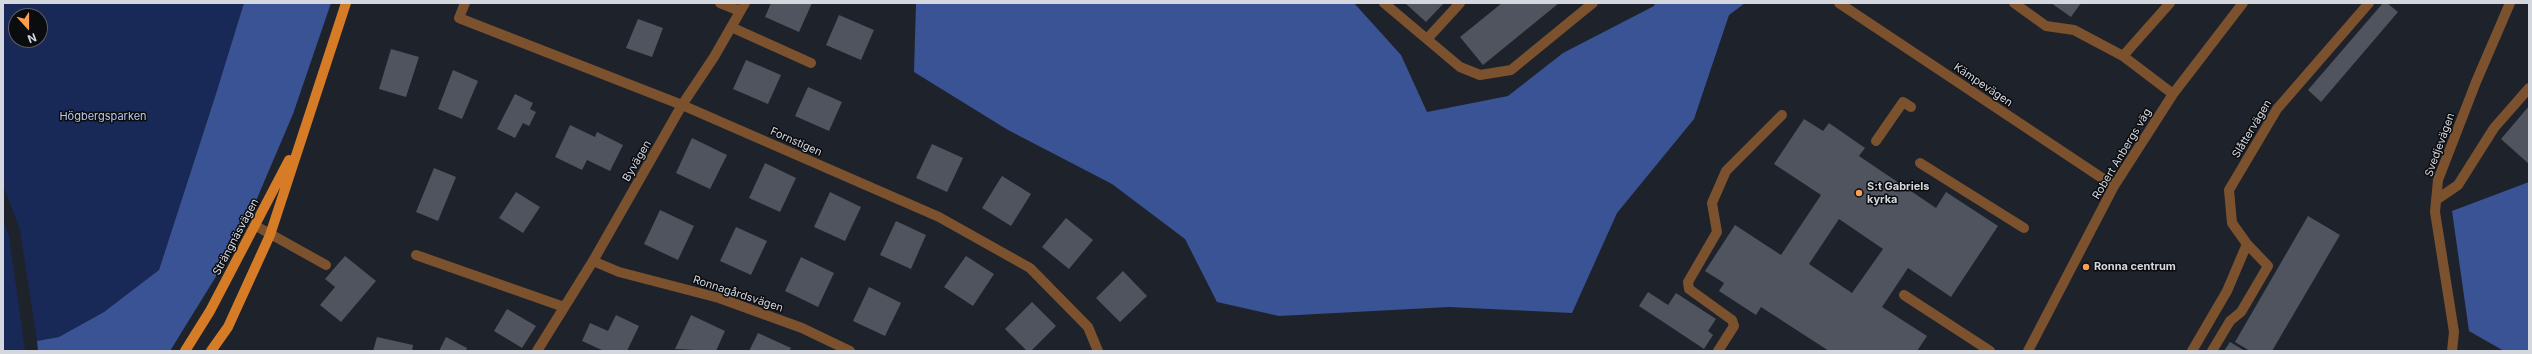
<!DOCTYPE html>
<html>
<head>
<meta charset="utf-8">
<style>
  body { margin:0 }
  #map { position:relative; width:2532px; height:354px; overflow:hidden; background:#1e222b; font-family:Inter,sans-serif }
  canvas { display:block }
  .frame { position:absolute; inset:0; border:4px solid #d4d7dd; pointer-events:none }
  .north { position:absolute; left:8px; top:8px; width:40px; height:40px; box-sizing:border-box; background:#0a0c10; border:1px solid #5b5d62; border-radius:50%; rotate:159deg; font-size:11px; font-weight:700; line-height:16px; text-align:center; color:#d4d7dd }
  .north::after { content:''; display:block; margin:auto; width:14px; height:18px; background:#fb9e50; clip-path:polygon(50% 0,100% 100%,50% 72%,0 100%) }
</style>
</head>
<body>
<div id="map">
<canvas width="2532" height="354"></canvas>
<div class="frame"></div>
<div class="north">N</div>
</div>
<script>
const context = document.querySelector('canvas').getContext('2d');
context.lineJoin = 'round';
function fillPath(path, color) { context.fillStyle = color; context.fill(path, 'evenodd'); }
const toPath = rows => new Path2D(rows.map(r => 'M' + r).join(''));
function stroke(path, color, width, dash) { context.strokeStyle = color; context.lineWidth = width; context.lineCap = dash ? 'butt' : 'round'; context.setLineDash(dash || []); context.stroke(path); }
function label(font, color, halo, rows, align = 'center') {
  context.font = font + ' Inter,sans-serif'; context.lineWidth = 3; context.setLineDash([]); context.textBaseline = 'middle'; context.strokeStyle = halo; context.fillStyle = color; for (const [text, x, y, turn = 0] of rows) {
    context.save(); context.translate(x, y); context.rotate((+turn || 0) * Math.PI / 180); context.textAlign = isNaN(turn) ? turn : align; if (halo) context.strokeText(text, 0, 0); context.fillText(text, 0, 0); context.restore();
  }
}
const green = toPath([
  [3,3,244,3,215,97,159,270,104,312,59,337,37,341,20,230,3,185],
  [16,16,40,16,40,40,16,40],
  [3,221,9,236,25,351,3,351]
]);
const forest = toPath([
  [244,3,331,3,293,114,241,236,170,351,38,351,37,341,59,337,104,312,159,270,215,97],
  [916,3,1354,3,1401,55,1427,112,1508,96,1563,53,1654,6,1655,3,1745,3,1729,15,1694,119,1617,213,1572,313,1449,307,1279,316,1217,302,1185,239,1112,184,1008,130,914,72],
  [2529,182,2529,351,2504,351,2469,331,2452,211]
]);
const building = toPath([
  [771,3,812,3,799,32,765,17],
  [1405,3,1444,3,1426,22],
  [1502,3,1559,3,1483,65,1460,37],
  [2051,3,2081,3,2071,17],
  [2383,3,2387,3,2398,12,2321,102,2308,90],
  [839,15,874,30,861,60,826,45],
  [638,19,663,28,652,57,626,48],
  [391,49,419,57,406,97,379,89],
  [746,60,781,75,768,104,733,89],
  [453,70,478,81,462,119,438,109],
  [808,87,842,102,829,131,795,116],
  [515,94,533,103,530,109,536,112,529,126,523,123,515,138,497,129],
  [2529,106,2529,164,2501,139],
  [1804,119,1823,131,1829,123,1865,148,1859,156,1936,208,1946,192,1998,226,1951,297,1908,268,1882,307,1927,336,1917,351,1829,351,1761,307,1756,315,1719,291,1724,283,1705,271,1735,225,1781,255,1821,195,1774,164],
  [1839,219,1883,249,1852,293,1809,264],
  [570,125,595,137,597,132,623,145,610,171,587,160,582,170,555,157],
  [692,138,727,155,710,189,676,173],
  [932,144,963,158,947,192,916,178],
  [765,163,796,178,780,212,749,198],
  [434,168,456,177,438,221,416,212],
  [1002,176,1031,194,1011,226,982,208],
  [516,192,540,207,523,233,499,218],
  [830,192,861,207,845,241,814,227],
  [660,210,694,226,678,260,644,244],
  [2308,216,2340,235,2272,351,2250,351,2235,342],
  [1066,218,1093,240,1069,269,1042,247],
  [896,221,926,235,911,269,880,255],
  [736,227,767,241,751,275,720,261],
  [345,256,376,281,341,322,320,305,335,287,325,279],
  [966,256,994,274,973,306,944,287],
  [801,257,834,273,818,307,785,291],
  [1123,271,1147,296,1120,322,1096,298],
  [869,287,901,303,885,336,853,321],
  [1648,292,1668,305,1676,293,1716,319,1708,331,1713,335,1704,349,1639,306],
  [1032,302,1056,326,1031,351,1027,351,1005,329],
  [507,309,536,326,522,348,494,331],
  [616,315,639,326,627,351,604,351,582,341,590,323,608,331],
  [691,315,725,331,716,351,675,349],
  [758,333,791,348,789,351,749,351],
  [377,337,413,345,412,351,373,351],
  [446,337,467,348,466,351,439,351],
  [2230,342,2245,351,2224,351]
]);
const minor = toPath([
  [465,3,459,18,682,105,939,217,1030,268,1088,327,1098,351],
  [720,3,740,11],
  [1384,3,1460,67,1480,75,1511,70,1593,3],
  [1839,3,2114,186],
  [2014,3,2046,26,2074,30,2123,56,2173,94],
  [731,27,811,63],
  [1427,39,1460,3],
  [2123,56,2170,3],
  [1876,141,1903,102,1911,107],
  [1920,163,2024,228],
  [2436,200,2458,185,2494,128,2529,88],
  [256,226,326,265],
  [416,255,564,307],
  [593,261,619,272,719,298,802,328,850,351],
  [1904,295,1990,351],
  [537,351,593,261,682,105,714,57,745,3],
  [1718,351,1734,326,1732,320,1689,289,1688,282,1717,232,1712,203,1726,171,1782,115],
  [2028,351,2114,186,2173,94,2243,3],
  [2192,351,2227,291,2247,244],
  [2212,351,2230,321,2241,312,2268,266,2247,244,2232,223,2229,190,2277,109,2369,3],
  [2452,351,2454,332,2435,212,2438,180,2476,82,2510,3]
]);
const major = toPath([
  [185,351,210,311,289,160],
  [211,351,228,327,270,235,346,3]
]);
const markers = [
  [1859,193,4,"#fb9e50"],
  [2086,267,4,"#fb9e50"]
];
const streetNames = [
  ["Kämpevägen",1983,85,34],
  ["Slåttervägen",2252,129,-59],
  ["Fornstigen",796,142,24],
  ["Svedjevägen",2440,145,-70],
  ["Robert Anbergs väg",2122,154,-59],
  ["Byvägen",637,161,-60],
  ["Strängnäsvägen",236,237,-62],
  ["Ronnagårdsvägen",738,294,18]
];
const parkNames = [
  ["Högbergsparken",103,117]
];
const poiNames = [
  ["S:t Gabriels",1867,187],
  ["kyrka",1867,200],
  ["Ronna centrum",2094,267]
];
fillPath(green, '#192957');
fillPath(forest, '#395395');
fillPath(building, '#4f545f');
stroke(minor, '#7c512d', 10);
stroke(major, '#d77c26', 10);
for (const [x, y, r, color] of markers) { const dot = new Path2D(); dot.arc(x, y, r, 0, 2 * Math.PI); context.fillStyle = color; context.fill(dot); stroke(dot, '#0a0c10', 1.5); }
label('11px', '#d4d7dd', '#0a0c10', streetNames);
label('11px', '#b8c9ef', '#0a0c10', parkNames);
label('bold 11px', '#d4d7dd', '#0a0c10', poiNames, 'left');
</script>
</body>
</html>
